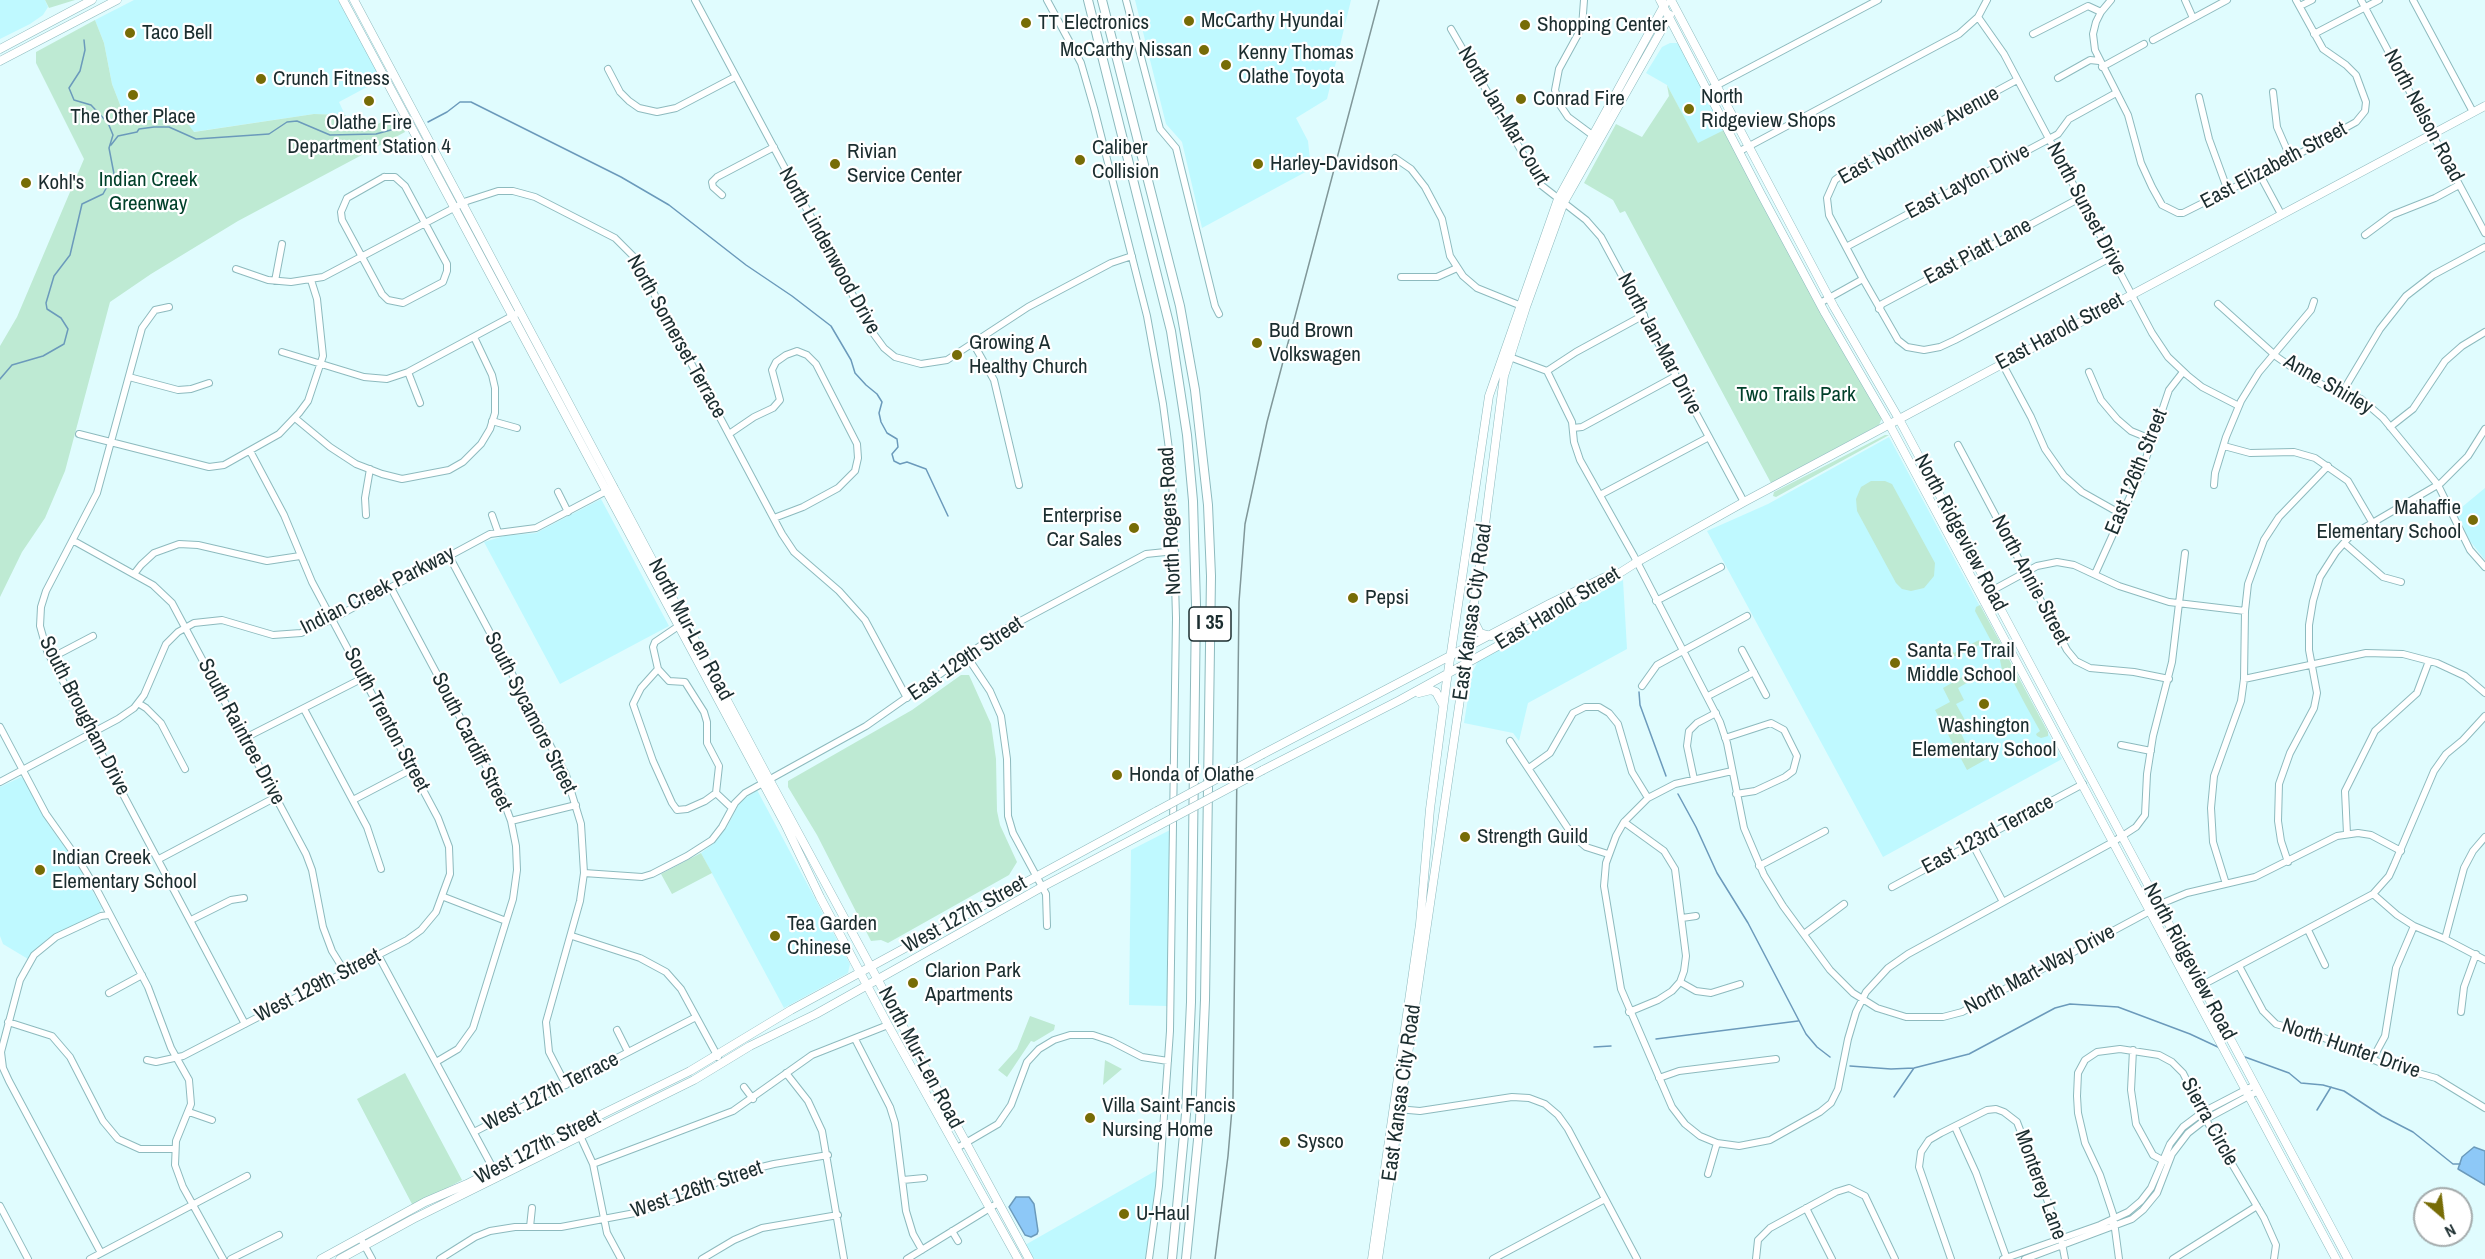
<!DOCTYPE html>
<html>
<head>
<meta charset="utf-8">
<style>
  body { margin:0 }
  #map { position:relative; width:2485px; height:1259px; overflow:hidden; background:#e0fcfe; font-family:"Archivo Narrow",sans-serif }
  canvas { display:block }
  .north { position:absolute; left:2413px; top:1187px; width:60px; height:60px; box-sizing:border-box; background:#fff; border:2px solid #a4abac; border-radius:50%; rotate:152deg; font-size:16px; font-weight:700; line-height:24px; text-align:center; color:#1b2d2f }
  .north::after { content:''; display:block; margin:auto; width:21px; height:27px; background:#776c06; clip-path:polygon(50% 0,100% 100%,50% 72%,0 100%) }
</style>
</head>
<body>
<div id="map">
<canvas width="2485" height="1259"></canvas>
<div class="north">N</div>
</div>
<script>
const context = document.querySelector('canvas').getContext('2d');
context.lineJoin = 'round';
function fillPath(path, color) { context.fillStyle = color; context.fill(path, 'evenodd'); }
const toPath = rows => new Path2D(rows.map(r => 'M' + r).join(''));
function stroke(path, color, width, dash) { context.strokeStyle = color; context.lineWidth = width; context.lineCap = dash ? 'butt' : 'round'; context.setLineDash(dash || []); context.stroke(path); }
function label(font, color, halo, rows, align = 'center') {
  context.font = font + ' "Archivo Narrow",sans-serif'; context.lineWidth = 4.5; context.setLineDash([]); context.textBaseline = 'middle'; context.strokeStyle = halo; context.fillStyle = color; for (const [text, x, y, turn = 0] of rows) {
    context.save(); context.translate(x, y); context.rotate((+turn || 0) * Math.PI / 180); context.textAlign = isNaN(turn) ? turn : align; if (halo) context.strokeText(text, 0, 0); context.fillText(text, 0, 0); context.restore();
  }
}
const built = toPath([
  [0,0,45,0,48,7,43,15,30,24,0,39],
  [134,0,338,0,382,79,339,102,345,115,314,114,193,132,185,120,126,120,112,84,104,43,95,20],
  [1135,0,1351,0,1327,99,1296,118,1308,141,1311,169,1202,228,1182,142,1166,124],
  [1670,43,1677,43,1683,51,1725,130,1698,144,1667,85,1646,73,1662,47],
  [1889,437,2062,759,1883,857,1707,531,1768,504],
  [2485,488,2485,560,2470,541,2456,512],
  [601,499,669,626,560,684,484,542,504,536,536,533],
  [1623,580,1627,649,1528,703,1519,741,1513,733,1464,723,1472,673,1478,661],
  [21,777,25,780,48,824,77,864,102,908,98,915,47,939,28,959,3,944,0,936,0,787],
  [757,790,850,964,848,973,784,1008,701,853,714,843,727,827,740,802],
  [1170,830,1167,1006,1129,1005,1131,850],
  [1157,1170,1152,1225,1145,1259,1034,1259,1025,1245]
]);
const green = toPath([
  [45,0,75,0,49,8],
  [95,20,104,43,112,84,126,120,185,120,194,132,314,114,345,115,364,132,397,113,405,132,238,221,151,274,110,302,65,471,45,518,22,552,0,597,0,346,17,317,84,159,36,63,36,52],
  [1667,85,1698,143,1726,129,1882,418,1879,425,1771,483,1625,211,1620,213,1613,200,1584,183,1616,124,1642,137,1669,96],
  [1885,435,1889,435,1776,497,1773,496,1774,492],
  [1871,481,1885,481,1892,484,1935,563,1934,576,1924,588,1911,591,1902,589,1896,583,1857,511,1856,499,1861,487],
  [1980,605,2004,649,2000,653,1997,652,1975,611,1976,607],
  [1979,640,1981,644,1958,656,1954,656,1950,651,1951,650,1954,653],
  [2005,652,2048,732,2048,736,2041,738,2037,736,2036,734,2040,731,2025,704,2006,668,2002,670,1999,655],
  [1972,667,1977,677,1958,688,1964,700,1956,704,1966,722,1965,725,1959,729,1968,748,1973,746,1980,755,1988,750,1992,756,1967,770,1935,710,1950,702,1943,688,1971,672,1969,669],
  [961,675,969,675,991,724,996,759,997,811,1000,825,1017,862,1009,875,888,943,881,940,871,941,817,835,788,787,788,781,912,710],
  [701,853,712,873,672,894,661,874],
  [1030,1016,1055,1025,1054,1030,1034,1042,1031,1041,1007,1077,998,1070,1017,1049],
  [1105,1060,1122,1069,1103,1085],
  [405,1073,462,1180,413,1206,357,1099]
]);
const water = toPath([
  [2474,1147,2485,1151,2485,1185,2458,1169,2462,1157,2474,1147],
  [1016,1197,1029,1197,1034,1204,1038,1231,1037,1234,1031,1237,1025,1235,1009,1207,1016,1197]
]);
const stream = toPath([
  [428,122,447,112,460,102,471,102,621,177,669,205,746,265,792,296,831,326,851,360,855,373,866,385,877,394,882,402,879,413,881,422,887,433,897,439,898,447,892,454,894,461,900,464,907,462,926,469,948,516],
  [111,145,118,136,137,132,139,129,154,127,169,127,196,139,269,134,287,122,297,121,330,135,376,134,402,127],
  [0,379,12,365,43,356,64,344,68,329,61,318,47,309,46,303,54,276,70,255,82,204,103,194,114,174,109,148,113,135,108,123,91,105,74,100,69,88,80,71,85,50,84,40],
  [1639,692,1640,705,1666,776],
  [1678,794,1696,827,1717,873,1748,923,1806,1034,1817,1047,1830,1057],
  [1656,1039,1798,1021],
  [1594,1047,1611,1046],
  [2245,1057,2289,1073,2301,1083,2323,1085,2344,1091,2382,1116,2413,1132,2453,1164,2460,1164],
  [1850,1066,1891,1069,1914,1068,1969,1054,2055,1008,2070,1004,2118,1007,2190,1034,2220,1048],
  [1894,1097,1914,1068],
  [2317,1110,2331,1087]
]);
const minor = toPath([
  [695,0,873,333,884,348,895,357,921,364,947,360,1028,307,1111,263,1132,256],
  [1047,0,1081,63,1094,108,1147,316,1163,404,1172,472,1176,618,1170,1031,1159,1186,1149,1259],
  [1126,0,1160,129,1176,148,1215,306,1219,314],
  [1584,0,1582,27,1559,69,1555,90,1560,105,1568,117,1595,137],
  [2111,0,2101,12,2096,22,2093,34,2095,50,2128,115,2141,163,2152,187,2162,205,2178,213,2183,213,2281,164,2356,122,2365,111,2366,102,2356,75,2346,65,2323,49,2296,0],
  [2185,0,2193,18],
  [2361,0,2485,233],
  [2413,0,2473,112],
  [2300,6,2312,0],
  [1978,17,2004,54,2152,333,2168,357,2187,375,2202,387,2239,406],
  [1451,29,1541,185,1586,220,1601,237,1744,502],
  [2033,34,2088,6,2101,12],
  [2314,34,2379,0],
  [2153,40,2227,0],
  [2102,67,2144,44],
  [608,69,620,92,629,101,639,108,657,112,676,108,735,77],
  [2058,78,2090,60,2099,61],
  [2017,80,1843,174,1835,180,1827,198,1829,215,1863,279,1898,340,1907,347,1924,350,1940,347,1955,340,2112,257],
  [1708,90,1878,0],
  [2273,92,2277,127,2291,159],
  [2199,97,2209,139,2228,191],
  [1740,151,1959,34,1978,17,1987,0],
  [1395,158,1411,169,1425,187,1442,219,1450,256,1463,276,1477,288,1524,307],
  [2260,175,2281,214],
  [384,177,395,177,405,186,447,264,447,271,443,282,403,303,388,300,382,294,342,220,341,212,347,198,384,177],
  [722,195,713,187,712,182,717,177,774,147],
  [2365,235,2392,215,2435,198,2459,185],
  [1846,247,2049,139,2058,134,2069,119,2116,93],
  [236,269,268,280,291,282,323,277,467,201,498,191,513,191,535,197,615,238,635,258,782,534,794,552,839,591,865,620,907,698],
  [1401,277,1437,277,1457,268],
  [275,281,282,244],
  [1820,303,1863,279],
  [2218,304,2277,357,2300,373,2323,385,2361,399,2383,418,2438,485,2470,550,2485,567],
  [169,307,155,310,142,328,97,493,46,591,41,607,40,626,47,651,245,1024],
  [1879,309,1882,304,2080,198],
  [973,343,994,380,1019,485],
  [282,352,364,377,387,379,408,372,516,314],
  [1507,356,1547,371,1572,422,1574,442,1580,460,1634,556,1720,722,1727,743,1744,828,1764,875,1783,906,1830,970,1853,993,1877,1008,1906,1017,1943,1017,1962,1012,2150,911],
  [2002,363,2031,417,2045,449,2064,476,2082,492,2121,514],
  [1547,371,1576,352,1644,315],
  [408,372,420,403],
  [2089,372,2101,400,2117,419,2131,431,2153,440],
  [129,377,178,390,191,389,209,383],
  [2343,391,2380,329,2406,296,2433,275,2485,247],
  [295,418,330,447,356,464,382,474,402,479,449,470,463,462,481,444,490,429,495,413,495,388,492,375,474,337],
  [492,421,517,428],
  [2390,427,2413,409,2445,361,2462,346,2485,332],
  [1573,428,1582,427,1676,376],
  [79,434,209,467,224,465,279,434,299,413,308,401,323,356,317,299,311,280],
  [729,434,754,417,773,408,780,400,772,370,776,362,786,355,797,351,807,355,816,364,857,444,858,458,855,471,838,488,803,507,774,518],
  [1958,445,2067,650,2076,661,2090,668,2134,672,2169,679],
  [2224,446,2250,453,2294,452,2315,458,2348,481,2372,522],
  [2214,485,2215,473,2226,437,2241,401,2259,372,2311,310,2314,301],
  [558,492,568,512],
  [1600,495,1709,437],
  [366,515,365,498,370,469],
  [492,515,498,532],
  [74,541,153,585,172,603,306,854,312,870,323,927,332,951,345,972],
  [2344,543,2383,577,2401,582],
  [449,556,566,775,581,824,584,873,580,901,546,1022,549,1052,566,1085],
  [134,574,141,565,154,553,179,544,198,545,267,561,300,556],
  [2095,574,2142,470,2169,390,2183,372],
  [391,588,501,794,511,821,516,846,517,870,513,899,473,1028,458,1049,436,1062],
  [1982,596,2037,566,2057,562,2074,565,2119,586,2169,602,2245,611],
  [1656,601,1721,567],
  [680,625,655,642,653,647,658,669,669,681,685,682,704,712,707,722,707,743,719,766,716,793,732,808],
  [1742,650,1766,695],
  [966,655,990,691,1001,716,1007,759,1008,816,1013,833,1046,894,1047,926],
  [51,658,93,636],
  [658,669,641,688,633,704,653,761,672,803,677,810,687,809,705,801,716,793],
  [2244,679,2366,653,2403,654,2437,663,2465,676,2485,693],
  [1642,686,1657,665,1747,616],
  [1708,696,1754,672],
  [138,703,146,708,161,723,185,769],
  [304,709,367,827,381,869],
  [0,727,46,814,80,862,97,890,148,987,171,1048,189,1080,191,1104,176,1141,175,1165,183,1187,223,1259],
  [245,738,363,678],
  [1725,738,1771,723,1784,730,1797,756,1793,771,1785,777,1755,791,1736,794],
  [1510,741,1573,836,1586,847,1608,854],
  [2121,745,2151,751],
  [1529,768,1550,753,1573,713,1585,707,1599,707,1609,713,1618,724,1632,772,1648,798],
  [1732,771,1675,784,1648,798,1624,822,1616,836,1606,863,1604,886,1621,989,1672,1107,1685,1124,1700,1136,1717,1143,1739,1146,1770,1140,1820,1112,1831,1103,1838,1089,1848,1039,1856,1012,1866,992,1888,968,1908,954,2113,842,2136,827,2145,815,2147,774,2153,736,2172,662,2185,553],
  [1694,779,1687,746,1689,731,1697,723,1716,713],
  [0,782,118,719,134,708,144,695,166,644,178,632,194,623,222,620,273,635,301,633,332,619,490,534,536,528,614,487],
  [353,800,412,769],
  [511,821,576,805],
  [1624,822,1664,851,1675,869,1686,956,1684,971,1680,982,1672,991,1658,1000,1629,1012],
  [2347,834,2345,791,2375,731,2417,693,2429,661],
  [1972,843,2003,902],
  [159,859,276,797],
  [2288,862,2281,841,2278,821,2279,784,2290,753,2314,708,2317,693,2309,650,2309,625,2313,601,2320,577,2336,552,2350,536,2441,483,2468,456,2485,429],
  [1759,866,1825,831],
  [584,873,642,877,652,874,687,856,712,840,722,827,735,803,745,793,866,726,1000,632,1146,554,1175,551],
  [2226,884,2213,842,2211,808,2214,776,2241,701,2244,679,2245,611,2248,584,2264,540,2279,517,2328,466],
  [1892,887,2083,784],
  [2373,894,2397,915,2414,926,2445,939,2485,960],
  [444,897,506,921],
  [2158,905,2187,893,2255,877,2337,836,2358,833,2371,835,2401,851],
  [1682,918,1696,916],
  [191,920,231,900,244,898],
  [2308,930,2325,965],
  [1804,934,1844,904],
  [572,936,640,958,666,972,681,989,718,1057],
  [2445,939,2464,868,2473,851,2485,837],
  [378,955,495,1172],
  [2239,966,2263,1011,2276,1024,2322,1037,2381,1063,2436,1078,2485,1108],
  [1680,982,1696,991,1711,993,1740,984],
  [2193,990,2373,894,2389,876,2394,865,2434,771,2446,754,2463,740,2485,716],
  [109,993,142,975],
  [2461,1012,2464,987,2476,954],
  [8,1022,52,1036,70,1057,103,1121,118,1139,140,1149,175,1149],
  [617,1030,628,1052],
  [855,1039,890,1107,895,1123,906,1211,913,1234,922,1250],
  [2133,1050,2131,1090,2136,1124,2153,1155,2164,1161],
  [147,1060,156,1062,183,1056,407,940,421,930,436,912,450,874,449,847,438,818,312,582,284,515,250,451],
  [2372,1060,2385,1036,2396,968,2414,926],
  [786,1073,808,1101,822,1131,844,1259],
  [1659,1078,1679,1071,1776,1059],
  [744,1087,753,1099],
  [1397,1109,1420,1111,1512,1097,1529,1098,1545,1104,1558,1115,1568,1129,1637,1259],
  [189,1112,212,1120],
  [576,1127,593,1164,607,1233,621,1259],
  [1955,1127,1976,1173,2007,1259],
  [474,1132,696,1017],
  [957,1148,998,1124,1011,1105,1027,1062,1039,1049,1054,1040,1070,1035,1093,1035,1111,1041,1142,1057,1168,1061],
  [593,1164,733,1111,812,1055,888,1025],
  [1708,1174,1717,1143],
  [903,1180,924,1178],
  [0,1206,28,1259],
  [1806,1208,1832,1259],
  [530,1227,532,1208],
  [952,1231,958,1241],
  [361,1239,372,1259],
  [101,1253,9,1081,3,1068,1,1052,20,980,34,955,56,937,101,916,109,915],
  [90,1259,247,1176],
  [231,1259,279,1235],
  [440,1259,475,1237,490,1231,515,1227,561,1227,635,1213,676,1201,737,1173,774,1164,828,1155],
  [702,1259,734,1240,762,1228,838,1215],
  [907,1259,998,1203],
  [1493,1259,1605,1199],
  [1756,1259,1758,1240,1770,1228,1836,1192,1849,1188,1865,1196,1895,1259],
  [1951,1259,1919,1167,1921,1152,1929,1140,1941,1133,1987,1110,1996,1109,2004,1112,2017,1122,2060,1233,2065,1259],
  [2003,1259,2100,1225,2128,1212,2141,1201,2151,1188,2170,1144,2183,1127,2203,1112,2255,1085],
  [2025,1259,2132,1219,2143,1210,2157,1193,2172,1154,2188,1133,2206,1119,2258,1091],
  [2119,1259,2113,1214,2100,1175,2085,1143,2078,1113,2077,1096,2078,1073,2085,1060,2097,1052,2120,1049,2159,1055,2172,1062,2183,1073,2209,1125,2264,1218,2276,1245,2274,1259],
  [2173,1259,2257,1206]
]);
const major = toPath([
  [343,0,785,824,820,897,888,1025,1018,1259],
  [354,0,769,779,1029,1259],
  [1660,0,1761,194,1825,313,1886,418,2336,1259],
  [1671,0,1834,307,1899,419,2348,1259],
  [0,49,92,0],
  [0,61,117,0],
  [1473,619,1480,633,1491,636],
  [1419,693,1431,690,1436,692,1443,705],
  [1263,754,1551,603,1605,577],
  [1263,770,1400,700,1552,616,1637,562,1744,502,2485,106],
  [321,1259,425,1202,467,1184,576,1127,690,1071,791,1010,1157,811],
  [340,1259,413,1219,694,1080,750,1046,816,1014,1042,887,1156,827],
  [1372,1259,1420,924,1430,809,1446,686,1489,396,1558,199,1665,4],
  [1378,1259,1481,556,1504,376,1526,307,1564,202,1670,15]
]);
const highway = toPath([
  [1088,0,1171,331,1187,435,1193,501,1196,605,1191,1002,1186,1114,1172,1259],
  [1102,0,1180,306,1195,390,1208,505,1211,576,1205,1000,1200,1120,1186,1259]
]);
const rail = toPath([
  [1215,1259,1228,1156,1233,1097,1239,602,1245,524,1267,422,1379,0]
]);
const majorBridge = toPath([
  [1157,811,1263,754],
  [1156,827,1263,770]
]);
const markers = [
  [1189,21,6,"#776c06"],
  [1026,23,6,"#776c06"],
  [1525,25,6,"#776c06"],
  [130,33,6,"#776c06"],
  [1204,50,6,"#776c06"],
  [1226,65,6,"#776c06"],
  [261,79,6,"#776c06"],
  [133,95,6,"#776c06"],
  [1521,99,6,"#776c06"],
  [369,101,6,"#776c06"],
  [1689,109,6,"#776c06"],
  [1080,160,6,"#776c06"],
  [835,164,6,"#776c06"],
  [1258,164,6,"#776c06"],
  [26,183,6,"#776c06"],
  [1257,343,6,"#776c06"],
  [957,355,6,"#776c06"],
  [2473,520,6,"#776c06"],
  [1134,528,6,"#776c06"],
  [1353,598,6,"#776c06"],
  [1895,663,6,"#776c06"],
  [1984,704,6,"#776c06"],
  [1117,775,6,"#776c06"],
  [1465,837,6,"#776c06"],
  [40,870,6,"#776c06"],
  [775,936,6,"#776c06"],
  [913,983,6,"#776c06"],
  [1090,1118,6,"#776c06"],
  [1285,1142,6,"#776c06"],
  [1124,1214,6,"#776c06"]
];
const shields = [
  [1210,624,42]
];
const shieldNames = [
  ["I 35",1210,624]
];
const poiNames = [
  ["McCarthy Hyundai",1201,21],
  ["TT Electronics",1038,23],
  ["Shopping Center",1537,25],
  ["Taco Bell",142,33],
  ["McCarthy Nissan",1192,50,"right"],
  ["Kenny Thomas",1238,53],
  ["Olathe Toyota",1238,77],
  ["Crunch Fitness",273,79],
  ["North",1701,97],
  ["Ridgeview Shops",1701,121],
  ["Conrad Fire",1533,99],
  ["The Other Place",133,117,"center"],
  ["Olathe Fire",369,123,"center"],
  ["Department Station 4",369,147,"center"],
  ["Caliber",1092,148],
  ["Collision",1092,172],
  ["Rivian",847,152],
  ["Service Center",847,176],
  ["Harley-Davidson",1270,164],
  ["Kohl's",38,183],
  ["Bud Brown",1269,331],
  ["Volkswagen",1269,355],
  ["Growing A",969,343],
  ["Healthy Church",969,367],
  ["Mahaffie",2461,508,"right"],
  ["Elementary School",2461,532,"right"],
  ["Enterprise",1122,516,"right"],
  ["Car Sales",1122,540,"right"],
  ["Pepsi",1365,598],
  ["Santa Fe Trail",1907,651],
  ["Middle School",1907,675],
  ["Washington",1984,726,"center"],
  ["Elementary School",1984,750,"center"],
  ["Honda of Olathe",1129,775],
  ["Strength Guild",1477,837],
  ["Indian Creek",52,858],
  ["Elementary School",52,882],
  ["Tea Garden",787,924],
  ["Chinese",787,948],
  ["Clarion Park",925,971],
  ["Apartments",925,995],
  ["Villa Saint Fancis",1102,1106],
  ["Nursing Home",1102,1130],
  ["Sysco",1297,1142],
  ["U-Haul",1136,1214]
];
const streetNames = [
  ["North Jan-Mar Court",1503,116,59],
  ["North Nelson Road",2423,116,62],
  ["East Northview Avenue",1919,136,-29],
  ["East Elizabeth Street",2274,166,-28],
  ["East Layton Drive",1968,182,-28],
  ["North Sunset Drive",2086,209,62],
  ["North Lindenwood Drive",829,251,61],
  ["East Piatt Lane",1978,252,-28],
  ["East Harold Street",2060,332,-28],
  ["North Somerset Terrace",676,337,61],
  ["North Jan-Mar Drive",1659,344,62],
  ["Anne Shirley",2328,385,30],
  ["East 126th Street",2137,472,-68],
  ["North Rogers Road",1171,521,-93],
  ["North Ridgeview Road",1960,533,62],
  ["North Annie Street",2030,580,62],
  ["Indian Creek Parkway",378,591,-27],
  ["East Harold Street",1558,609,-31],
  ["East Kansas City Road",1473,612,-82],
  ["North Mur-Len Road",690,630,62],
  ["East 129th Street",966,659,-34],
  ["South Sycamore Street",530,713,63],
  ["South Brougham Drive",84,716,63],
  ["South Trenton Street",386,720,62],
  ["South Raintree Drive",241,732,62],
  ["South Cardiff Street",471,742,63],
  ["East 123rd Terrace",1988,835,-28],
  ["West 127th Street",965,915,-29],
  ["North Ridgeview Road",2189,962,62],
  ["North Mart-Way Drive",2040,970,-28],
  ["West 129th Street",318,986,-27],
  ["North Hunter Drive",2351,1049,19],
  ["North Mur-Len Road",920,1058,62],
  ["West 127th Terrace",551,1092,-27],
  ["East Kansas City Road",1402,1093,-82],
  ["Sierra Circle",2209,1122,61],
  ["West 127th Street",538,1148,-27],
  ["Monterey Lane",2040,1185,70],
  ["West 126th Street",697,1190,-19]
];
const parkNames = [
  ["Indian Creek",148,180],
  ["Greenway",148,204],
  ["Two Trails Park",1796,395]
];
fillPath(built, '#bff9ff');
fillPath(green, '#beead3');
fillPath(water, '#8dc8f7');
stroke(water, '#6b9abb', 1.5);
stroke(stream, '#6b9abb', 1.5);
stroke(minor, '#8dbabe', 8);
stroke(major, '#8dbabe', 9);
stroke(highway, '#8dbabe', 10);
stroke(minor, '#fff', 6);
stroke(major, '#fff', 8);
stroke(highway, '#fff', 8);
stroke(rail, '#809799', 1.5);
stroke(majorBridge, '#8dbabe', 9, []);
stroke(majorBridge, '#fff', 8);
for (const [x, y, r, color] of markers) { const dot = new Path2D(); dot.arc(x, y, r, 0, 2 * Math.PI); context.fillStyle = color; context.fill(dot); stroke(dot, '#fff', 2); }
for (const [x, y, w] of shields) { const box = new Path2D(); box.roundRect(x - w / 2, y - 17, w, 34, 4.5); context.fillStyle = '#fff'; context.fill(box); stroke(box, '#1b2d2f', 1.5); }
label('bold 20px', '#1b2d2f', null, shieldNames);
label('21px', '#1b2d2f', '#fff', poiNames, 'left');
label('21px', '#1b2d2f', '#fff', streetNames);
label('21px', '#00402a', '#fff', parkNames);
</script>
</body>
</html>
